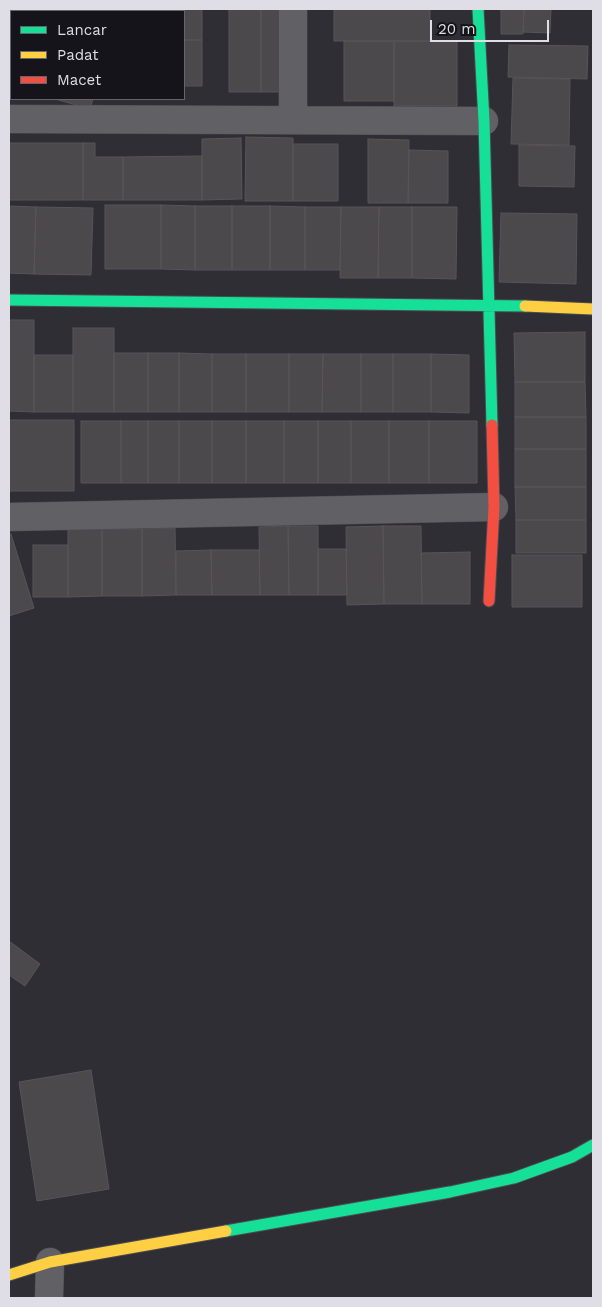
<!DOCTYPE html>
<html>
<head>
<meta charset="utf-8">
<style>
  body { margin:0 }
  #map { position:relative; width:602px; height:1307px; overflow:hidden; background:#2e2e34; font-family:"Work Sans",sans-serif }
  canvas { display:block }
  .frame { position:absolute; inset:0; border:10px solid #dfdee6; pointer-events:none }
  .legend { position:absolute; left:10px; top:10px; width:175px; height:90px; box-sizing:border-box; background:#15141a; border:1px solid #66656c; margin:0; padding:6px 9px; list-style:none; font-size:15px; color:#dfdee6 }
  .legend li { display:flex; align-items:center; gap:10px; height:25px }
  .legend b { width:25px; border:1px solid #66656c }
  .scale { position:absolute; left:430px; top:20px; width:119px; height:22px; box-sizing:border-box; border:2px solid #dfdee6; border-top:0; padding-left:6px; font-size:15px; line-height:18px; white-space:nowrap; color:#dfdee6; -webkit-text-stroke:4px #15141a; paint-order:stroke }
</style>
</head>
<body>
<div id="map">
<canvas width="602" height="1307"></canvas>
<div class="frame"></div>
<ul class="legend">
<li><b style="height:6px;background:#16e098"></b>Lancar</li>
<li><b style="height:6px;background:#ffcf43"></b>Padat</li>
<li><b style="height:6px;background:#f24e42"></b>Macet</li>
</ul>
<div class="scale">20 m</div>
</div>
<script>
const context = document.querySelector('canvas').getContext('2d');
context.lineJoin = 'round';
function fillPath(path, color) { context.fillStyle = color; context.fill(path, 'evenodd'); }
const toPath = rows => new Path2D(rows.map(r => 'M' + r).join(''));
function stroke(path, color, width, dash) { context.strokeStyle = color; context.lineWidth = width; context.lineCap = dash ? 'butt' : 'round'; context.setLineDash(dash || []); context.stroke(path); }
const building = toPath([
  [9,9,119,9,118,11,11,11,11,86,9,85,9,9],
  [165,9,202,9,202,40,184,40,184,11,165,11,165,9],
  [229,9,261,9,261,92,229,92,229,9],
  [261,9,286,9,285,92,261,92,261,9],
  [334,9,430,9,430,41,334,41,334,9],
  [501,9,524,9,523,34,501,34,501,9],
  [524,9,551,9,550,33,523,32,524,9],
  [184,40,202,40,202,86,184,86,184,40],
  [344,41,394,41,394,101,344,101,344,41],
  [394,41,457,41,457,106,394,106,394,41],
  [509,45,588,46,587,79,508,77,509,45],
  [513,78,570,79,569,145,511,144,513,78],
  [55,99,93,99,90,109,55,99],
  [246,137,293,138,293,201,245,201,246,137],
  [241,138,242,199,202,200,202,139,241,138],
  [368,139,409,140,408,203,368,203,368,139],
  [9,143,83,143,83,200,9,200,9,143],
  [83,143,95,143,95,157,123,157,123,200,83,200,83,143],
  [293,144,338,144,338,201,293,201,293,144],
  [519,145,575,146,574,187,519,186,519,145],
  [409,150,448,151,448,203,408,203,409,150],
  [202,156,202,200,123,200,123,157,202,156],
  [105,205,161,205,161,269,105,269,105,205],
  [161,205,195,206,195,270,161,269,161,205],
  [9,206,36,207,34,274,9,273,9,206],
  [195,206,232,206,232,270,195,270,195,206],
  [232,206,270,206,270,270,232,270,232,206],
  [270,206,305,207,305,270,270,270,270,206],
  [36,207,93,208,91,275,34,274,36,207],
  [305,207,341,207,340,270,305,270,305,207],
  [341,207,379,207,378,278,340,278,341,207],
  [379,207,412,207,412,278,378,278,379,207],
  [412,207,457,207,456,279,412,278,412,207],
  [501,213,577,214,576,284,499,282,501,213],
  [9,320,34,320,34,412,9,411,9,320],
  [73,328,114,328,114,412,73,412,73,328],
  [585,332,585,382,515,382,514,333,585,332],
  [114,353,148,353,148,412,114,412,114,353],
  [148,353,179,353,179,412,148,412,148,353],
  [179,353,212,354,212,412,179,412,179,353],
  [212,354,246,354,246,412,212,412,212,354],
  [246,354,289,354,289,412,246,412,246,354],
  [289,354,323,354,322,412,289,412,289,354],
  [323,354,361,354,361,412,322,412,323,354],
  [361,354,393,354,393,412,361,412,361,354],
  [393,354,431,354,431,412,393,412,393,354],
  [431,354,469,355,469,413,431,412,431,354],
  [34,355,73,355,73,412,34,412,34,355],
  [515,382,585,382,586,417,515,417,515,382],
  [515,417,586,417,586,449,515,449,515,417],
  [9,420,74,420,74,491,9,491,9,420],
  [81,421,121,421,121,483,81,483,81,421],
  [121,421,148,421,148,483,121,483,121,421],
  [148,421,179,421,179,483,148,483,148,421],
  [179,421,212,421,212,483,179,483,179,421],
  [212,421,246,421,246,483,212,483,212,421],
  [246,421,284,421,284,483,246,483,246,421],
  [284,421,318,421,318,483,284,483,284,421],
  [318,421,351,421,351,483,318,483,318,421],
  [351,421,389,421,389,483,351,483,351,421],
  [389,421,429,421,429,483,389,483,389,421],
  [429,421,477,421,477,483,429,483,429,421],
  [515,449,586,449,586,487,515,487,515,449],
  [515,487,586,487,586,520,516,520,515,487],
  [516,520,586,520,586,553,516,553,516,520],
  [288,526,318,526,318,595,289,595,288,526],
  [288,526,289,595,260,595,259,527,288,526],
  [383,526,421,526,422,604,384,604,383,526],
  [383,526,384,604,347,605,346,527,383,526],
  [175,528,176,595,142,596,142,529,175,528],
  [68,529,102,529,102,596,68,597,68,529],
  [102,529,142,529,142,596,102,596,102,529],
  [9,534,11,534,34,608,9,616,9,534],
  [33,545,68,545,68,597,33,597,33,545],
  [318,549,346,549,347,595,318,595,318,549],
  [211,550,259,550,260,595,212,595,211,550],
  [211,550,212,595,176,595,176,551,211,550],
  [470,552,470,604,422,604,421,553,470,552],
  [512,555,582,555,582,607,512,607,512,555],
  [9,941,40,964,25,986,9,975,9,941],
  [91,1070,109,1189,37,1201,19,1082,91,1070]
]);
const street = toPath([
  [293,9,293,118],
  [133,11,134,9],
  [9,119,484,121],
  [9,517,494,507],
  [49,1298,50,1262]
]);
const fast = toPath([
  [478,9,484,121,492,425],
  [9,300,525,306],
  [226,1231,450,1192,514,1178,572,1157,593,1145]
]);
const slow = toPath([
  [525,306,593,309],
  [9,1275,50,1262,226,1231]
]);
const jam = toPath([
  [489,601,494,507,492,425]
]);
fillPath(building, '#4b494c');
stroke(building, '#585457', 1);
stroke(street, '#4c4b50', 29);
stroke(fast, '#4c4b50', 13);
stroke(slow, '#4c4b50', 13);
stroke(jam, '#4c4b50', 13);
stroke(street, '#616065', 28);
stroke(fast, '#16e098', 11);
stroke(slow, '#ffcf43', 11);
stroke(jam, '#f24e42', 11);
</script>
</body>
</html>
